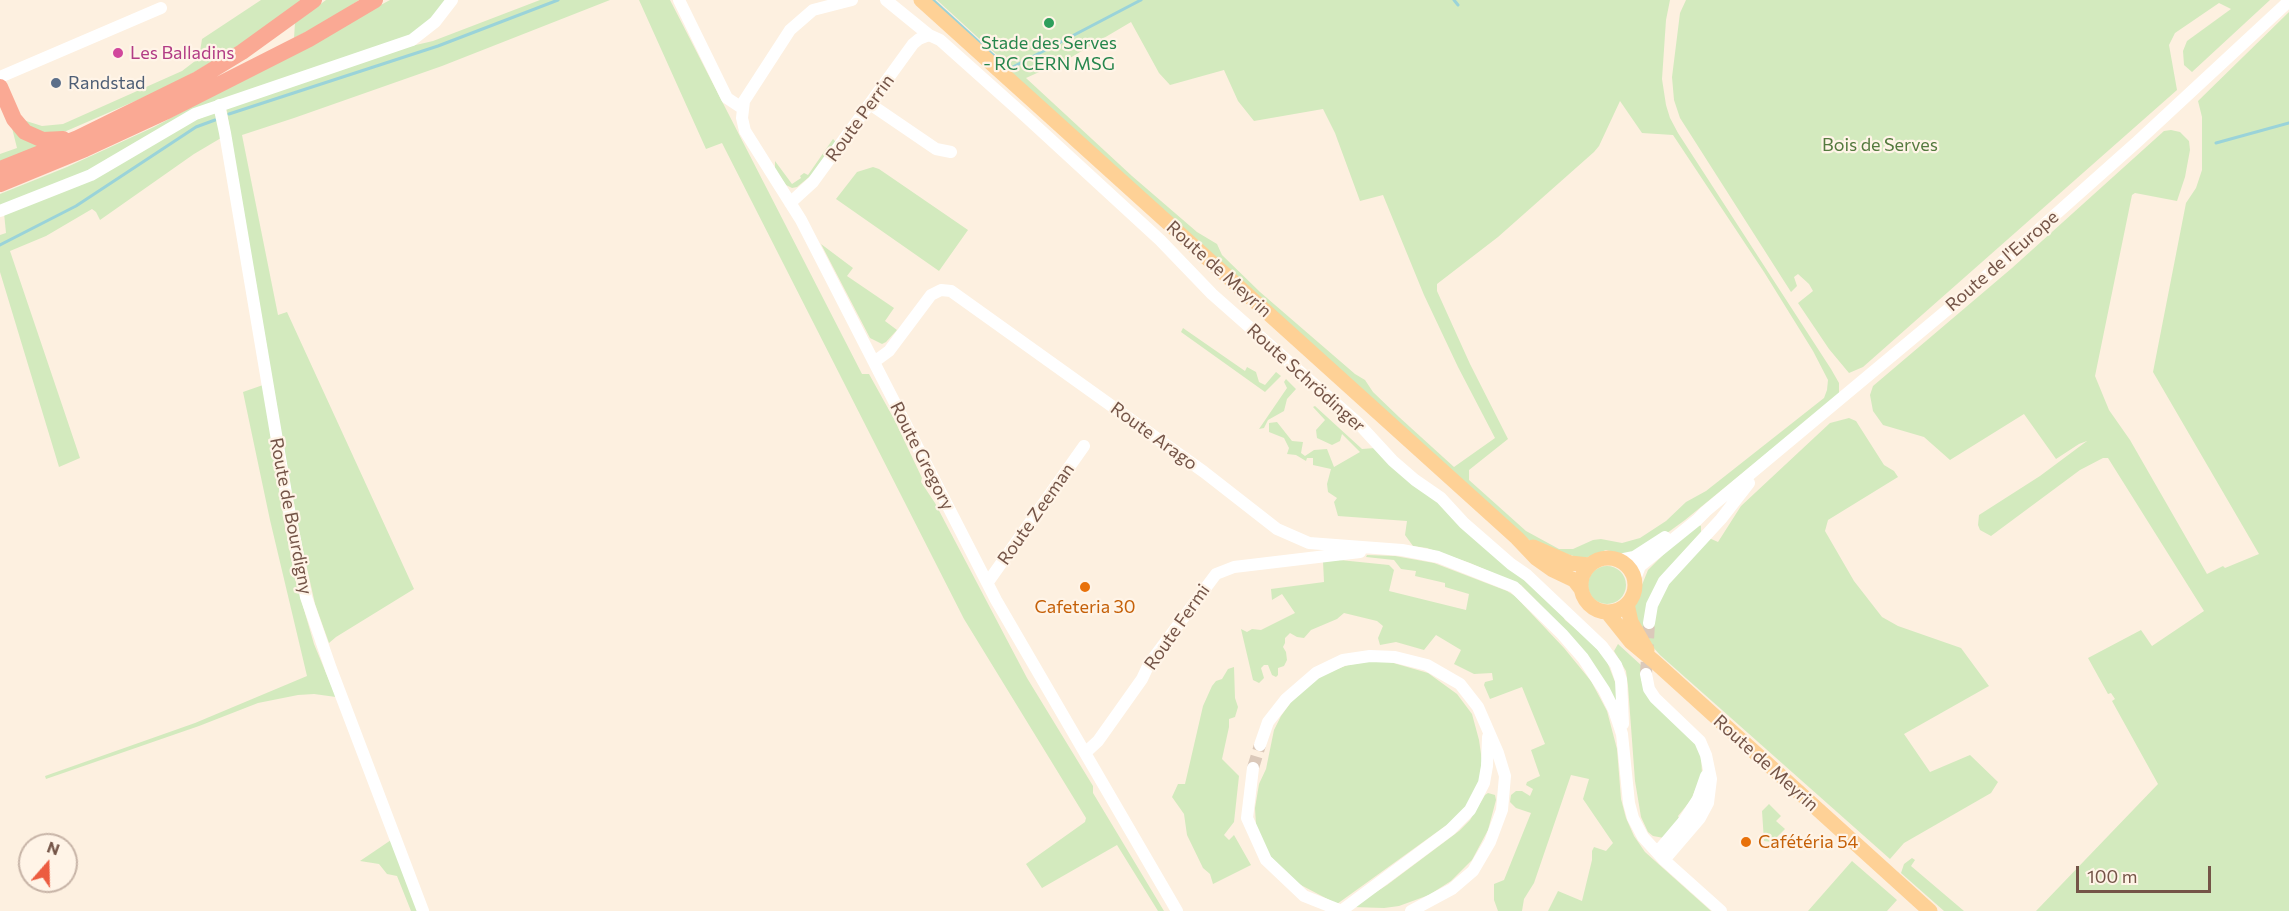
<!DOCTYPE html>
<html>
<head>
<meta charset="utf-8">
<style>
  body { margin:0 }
  #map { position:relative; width:2289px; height:911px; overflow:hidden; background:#fdf0e0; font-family:Commissioner,sans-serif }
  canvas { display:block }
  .north { position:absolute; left:18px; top:833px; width:60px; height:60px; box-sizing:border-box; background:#fff4e7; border:2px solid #c7b4a7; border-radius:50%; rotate:20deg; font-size:16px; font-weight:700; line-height:24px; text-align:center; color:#745447 }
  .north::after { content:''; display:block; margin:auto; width:21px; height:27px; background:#ec5c40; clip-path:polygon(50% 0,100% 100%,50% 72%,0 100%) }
  .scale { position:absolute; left:2076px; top:866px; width:135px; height:27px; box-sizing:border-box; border:3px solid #745447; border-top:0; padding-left:8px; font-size:18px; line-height:21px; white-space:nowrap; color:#745447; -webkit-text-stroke:4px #fff4e7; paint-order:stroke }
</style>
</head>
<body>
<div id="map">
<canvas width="2289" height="911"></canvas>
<div class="north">N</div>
<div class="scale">100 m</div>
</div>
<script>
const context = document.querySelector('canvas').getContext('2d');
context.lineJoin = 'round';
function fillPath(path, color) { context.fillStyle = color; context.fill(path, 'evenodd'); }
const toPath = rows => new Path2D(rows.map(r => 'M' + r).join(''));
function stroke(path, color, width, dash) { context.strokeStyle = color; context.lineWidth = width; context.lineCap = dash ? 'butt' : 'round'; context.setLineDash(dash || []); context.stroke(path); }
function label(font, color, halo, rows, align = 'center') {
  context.font = font + ' Commissioner,sans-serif'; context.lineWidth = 4.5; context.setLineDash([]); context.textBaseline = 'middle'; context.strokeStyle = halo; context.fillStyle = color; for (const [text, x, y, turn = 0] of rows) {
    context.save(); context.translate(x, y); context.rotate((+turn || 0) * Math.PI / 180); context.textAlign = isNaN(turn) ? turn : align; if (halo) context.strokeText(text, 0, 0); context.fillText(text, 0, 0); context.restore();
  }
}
const green = toPath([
  [261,0,305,0,239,46,172,85,71,129,59,134,40,135,23,120,42,126,63,124,182,71,199,58,202,39],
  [326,0,359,0,332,18,294,38,295,23],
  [390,0,448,0,414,35,239,95,106,164,0,208,0,194,67,167,154,127],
  [540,0,610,0,442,66,294,118,242,135,278,315,287,312,414,589,336,637,329,643,315,604,295,514,226,107,403,48,433,41],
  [639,0,670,0,862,374,869,374,894,419,922,478,921,482,935,503,1027,678,1093,786,1093,793,1164,911,1158,911,1117,845,1042,888,1026,864,1085,822,1086,818,964,619,722,143,706,149],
  [937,0,1670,0,1666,20,1662,79,1666,105,1670,118,1678,133,1831,369,1839,383,1839,394,1685,520,1663,536,1626,555,1606,550,1583,559,1535,544,1525,537,1007,70,1010,67],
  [1131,22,1159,73,1170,85,1224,70,1238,101,1254,121,1323,109,1335,133,1360,201,1383,195,1424,295,1458,367,1495,438,1454,467,1399,417,1373,392,1365,380,1355,374,1260,292,1222,255,1217,244,1197,232,1132,176,1026,78,1070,58],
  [1620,101,1642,133,1673,135,1764,272,1813,351,1828,380,1827,390,1824,398,1706,491,1686,502,1666,521,1640,538,1622,543,1601,539,1593,540,1573,549,1559,549,1526,531,1469,480,1469,470,1508,439,1470,364,1437,291,1437,284,1498,237,1594,152,1599,146],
  [1686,0,2270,0,2192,72,2184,65,2183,51,2187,41,2231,9,2219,3,2175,33,2169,45,2177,90,1863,367,1849,373,1829,349,1798,303,1813,291,1809,284,1798,274,1794,277,1797,286,1791,292,1680,118,1674,100,1672,77,1680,13],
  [2289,12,2289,911,2036,911,2158,784,2112,701,2115,699,2111,693,2108,694,2088,658,2141,630,2152,646,2204,611,2108,458,2103,458,2080,470,1991,536,1980,530,1978,525,1979,515,2040,476,2087,441,2079,444,2056,459,2024,414,1950,460,1924,437,1883,425,1873,411,1870,395,1873,386,2012,268,2164,131,2171,130,2180,132,2189,141,2190,150,2185,177,2177,201,2135,193,2132,195,2095,376,2109,410,2130,440,2207,574,2223,566,2225,568,2259,554,2153,372,2186,203,2196,188,2202,170,2202,117,2198,101],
  [214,113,217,117,221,138,194,154,100,220,96,212,92,209,46,236,10,251,80,458,59,467,0,272,0,235,6,233,4,213,182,125],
  [12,128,40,145,0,162,0,154,17,148],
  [833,139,836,142,814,173,797,187,792,188,786,185,775,170,775,161,792,184,801,178,800,176,804,173,808,175],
  [873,167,879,169,968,230,939,271,836,199,857,172],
  [821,244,853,268,847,276,894,308,885,321,897,330,886,342,882,344,870,338],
  [1183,328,1245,371,1247,367,1256,372,1259,382,1265,385,1276,372,1281,376,1265,392,1181,332],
  [1286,379,1296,389,1287,399,1284,411,1268,420,1264,428,1259,429,1287,388,1284,382],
  [263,385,285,527,296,582,314,644,336,697,314,694,298,695,258,703,199,726,46,779,45,776,195,723,307,676,270,520,243,392],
  [1315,406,1362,449,1375,448,1434,495,1560,610,1565,620,1586,637,1606,659,1617,687,1617,703,1566,631,1521,585,1470,563,1427,548,1413,546,1405,535,1407,521,1338,516,1334,502,1337,498,1328,492,1327,484,1331,469,1313,465,1313,458,1307,458,1306,461,1296,455,1287,454,1289,448,1284,438,1269,432,1269,423,1277,422,1292,441,1303,442,1301,453,1305,456,1314,450,1327,449,1334,467,1360,452,1342,434,1340,441,1332,445,1317,438,1316,430,1325,420,1313,407],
  [1849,418,1856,421,1884,465,1894,471,1898,477,1828,520,1825,531,1854,581,1882,617,1898,626,1961,648,1989,686,1904,734,1930,772,1970,755,1998,782,1991,793,1904,843,1890,859,1660,655,1644,637,1633,607,1648,570,1667,551,1699,525,1701,526,1701,532,1663,574,1656,609,1660,595,1673,577,1709,538,1718,542,1741,506,1830,423],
  [1367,555,1395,556,1434,563,1507,591,1515,596,1564,648,1591,681,1607,711,1617,749,1621,799,1626,818,1634,836,1645,852,1711,911,1548,911,1558,891,1582,901,1592,860,1592,851,1594,847,1606,851,1613,843,1583,799,1589,779,1571,775,1534,883,1524,899,1522,911,1498,911,1494,900,1494,884,1504,880,1531,813,1516,808,1510,802,1511,795,1516,791,1522,791,1530,796,1533,789,1526,785,1527,782,1540,776,1531,750,1545,744,1522,687,1490,699,1484,685,1485,682,1493,680,1492,673,1474,674,1454,664,1461,650,1436,635,1424,650,1396,642,1380,645,1378,638,1383,626,1377,621,1344,613,1337,619,1311,630,1304,638,1297,637,1290,633,1285,638,1285,643,1283,647,1286,652,1287,660,1284,666,1278,668,1278,675,1276,677,1272,675,1268,665,1264,665,1261,668,1264,678,1259,683,1253,680,1241,629,1247,632,1252,629,1261,630,1295,613,1282,594,1272,600,1271,589,1324,582,1323,561,1340,560,1389,565,1394,570,1389,591,1466,610,1469,594,1445,587,1445,583,1415,576,1416,571,1401,569,1394,560,1366,557],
  '1588 585a19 19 0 1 1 38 0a19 19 0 1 1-38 0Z',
  [1618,644,1642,666,1641,680,1693,740,1701,754,1702,774,1691,800,1678,816,1680,820,1664,838,1653,836,1648,832,1641,817,1635,781,1628,686,1626,671,1614,651],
  [1372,661,1390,662,1428,673,1457,694,1472,714,1479,740,1482,761,1479,782,1467,806,1455,819,1337,904,1297,883,1269,855,1256,825,1255,808,1259,784,1266,769,1274,730,1281,716,1294,698,1310,684,1326,673,1348,665],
  [1234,667,1235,698,1238,707,1235,717,1229,719,1229,727,1222,759,1239,776,1234,822,1224,835,1229,840,1234,835,1251,865,1213,884,1210,874,1203,868,1187,835,1184,814,1172,797,1178,784,1185,784,1203,706,1212,686,1216,681,1222,679,1228,669],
  [1488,793,1495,795,1496,800,1488,830,1472,860,1451,881,1429,895,1399,906,1384,908,1352,907,1387,885,1459,831,1470,820,1485,795],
  [1769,804,1781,816,1776,821,1785,829,1772,842,1764,841,1762,811],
  [391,840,419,911,411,911,397,876,387,874,379,864,360,861],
  [1912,858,1915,860,1911,866,1964,911,1944,911,1901,873,1904,864],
  [1852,861,1897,900,1887,911,1808,911]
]);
const stream = toPath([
  [933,0,1002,63],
  [1454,0,1458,5],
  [1006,67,1011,68,1141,0],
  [229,114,438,46,558,0],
  [2216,143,2289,123],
  [0,245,76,206,196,127,215,120]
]);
const minorTunnel = toPath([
  [1646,674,1649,623],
  [1253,768,1260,745]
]);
const minor = toPath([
  [679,0,727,98,742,108],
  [852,0,813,10,790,30,744,101,742,118,745,131,801,220,996,600,1177,911],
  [886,0,929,35,940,40,1024,115,1160,240,1212,294,1358,423,1393,461,1415,480,1441,498,1464,523,1511,564,1527,575,1602,646,1616,665,1621,680,1623,724],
  [0,77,161,8],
  [870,104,936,149,951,152],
  [219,105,225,133,287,499,306,597,331,669,423,911],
  [790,203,813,182,913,44,919,39,929,35],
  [0,211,91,175,195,114,412,40,435,22,452,0],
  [874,362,889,351,931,295,941,290,951,291,1204,472,1277,529,1309,543,1402,550,1438,557,1514,587,1562,634,1583,658,1604,690,1614,710,1622,734,1629,803,1633,818,1643,837,1664,860,1721,911],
  [1619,560,1634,557,1665,537],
  [988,582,1084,446],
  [1634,582,1640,566,1645,562,1697,520,1706,511,1965,295,2137,142,2289,1],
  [1649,623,1652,605,1664,581,1721,519,1749,483],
  [1646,674,1649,689,1655,698,1700,741,1706,755,1711,779,1708,803,1700,818,1664,860],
  [1260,745,1268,722,1286,699,1316,673,1343,660,1370,656,1395,657,1427,665,1460,684,1478,707,1498,753,1505,776,1502,810,1490,842,1473,871,1452,889,1411,911],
  [1085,753,1098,741,1142,679,1149,664,1216,574,1234,567,1360,552],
  [1253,768,1247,818,1266,860,1304,896,1342,911],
  [1655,850,1661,848,1683,822,1698,799,1706,776],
  [1341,911,1450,830,1470,810,1484,783,1487,766,1488,737]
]);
const major = toPath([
  [921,0,1517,538,1536,558,1553,570,1574,580,1581,589],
  [1533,547,1570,563,1589,565],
  '1581 585a27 27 0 1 1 54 0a27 27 0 1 1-54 0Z',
  [1627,604,1631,622,1647,650],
  [1607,612,1631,642,1655,662,1930,911]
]);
const highway = toPath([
  [0,87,14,119,25,132,43,140,63,139],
  [0,169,78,138,196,80,242,52,314,0],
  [0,184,85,149,165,112,309,39,375,0]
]);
const markers = [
  [1049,23,6,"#2e9e5b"],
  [118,53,6,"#d1479c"],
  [56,83,6,"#5c6f8a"],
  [1085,587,6,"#e8710a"],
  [1746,842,6,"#e8710a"]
];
const leisureNames = [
  ["Stade des Serves",1049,43],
  ["- RC CERN MSG",1049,64]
];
const hotelNames = [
  ["Les Balladins",130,53]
];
const serviceNames = [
  ["Randstad",68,83]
];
const streetNames = [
  ["Route Perrin",860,118,-54],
  ["Route de l'Europe",2002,261,-41],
  ["Route de Meyrin",1219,269,42],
  ["Route Schrödinger",1306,378,42],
  ["Route Arago",1154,436,36],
  ["Route Gregory",922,456,63],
  ["Route Zeeman",1036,514,-55],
  ["Route de Bourdigny",291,516,79],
  ["Route Fermi",1177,627,-55],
  ["Route de Meyrin",1766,763,42]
];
const parkNames = [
  ["Bois de Serves",1880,145]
];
const foodNames = [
  ["Cafeteria 30",1085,607],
  ["Cafétéria 54",1758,842,"left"]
];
fillPath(green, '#d3eabe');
stroke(stream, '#9ad3d9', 3);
stroke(minorTunnel, '#dbc9ba', 12, [12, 6]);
stroke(minor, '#fff', 12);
stroke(major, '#fed196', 15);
stroke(highway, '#faa994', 16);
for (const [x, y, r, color] of markers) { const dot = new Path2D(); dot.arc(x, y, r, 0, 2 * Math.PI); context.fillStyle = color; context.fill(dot); stroke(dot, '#fff4e7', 2); }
label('18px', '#27864d', '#fff4e7', leisureNames);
label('18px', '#b23c85', '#fff4e7', hotelNames, 'left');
label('18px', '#4e5e75', '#fff4e7', serviceNames, 'left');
label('18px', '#745447', '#fff4e7', streetNames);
label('18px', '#547a3e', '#fff4e7', parkNames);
label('18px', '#c56008', '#fff4e7', foodNames);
</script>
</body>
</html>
